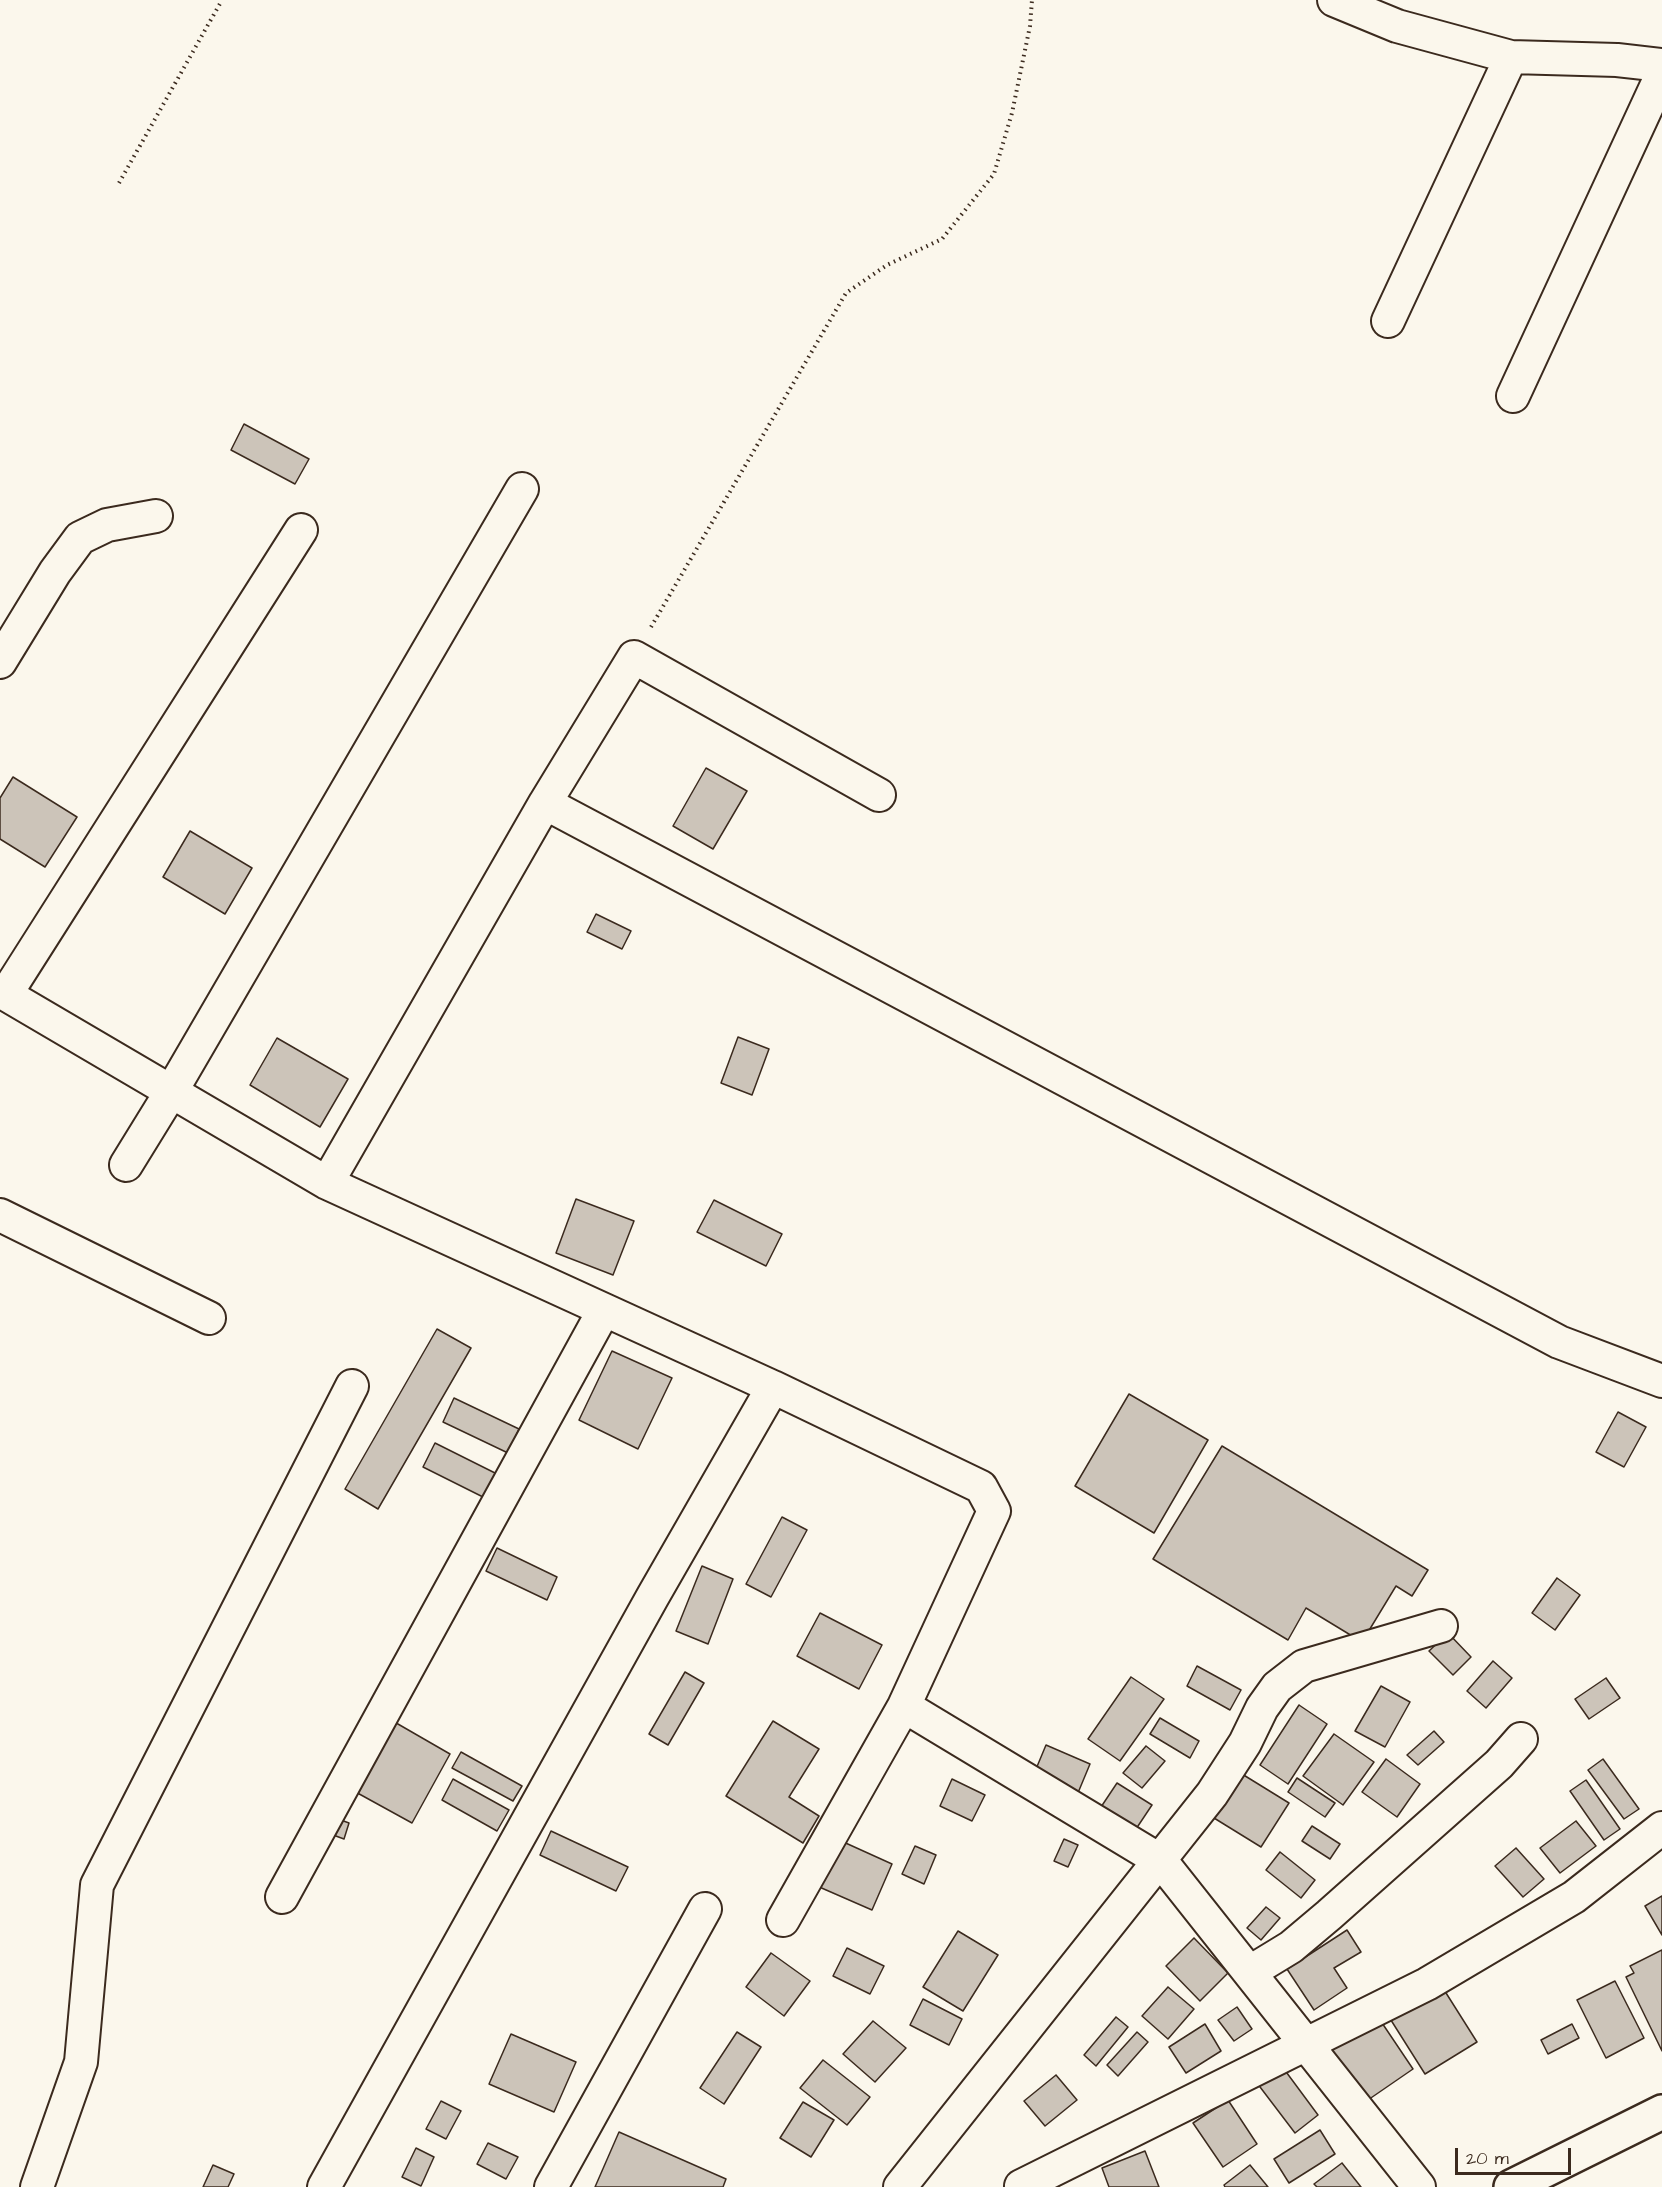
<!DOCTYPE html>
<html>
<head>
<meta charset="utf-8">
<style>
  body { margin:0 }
  #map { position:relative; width:1662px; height:2187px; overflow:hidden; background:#fbf7ec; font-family:"Architects Daughter",sans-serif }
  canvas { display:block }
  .scale { position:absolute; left:1455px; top:2148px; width:116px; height:27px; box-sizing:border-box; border:3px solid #3b2a1e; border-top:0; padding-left:8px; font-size:18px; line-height:21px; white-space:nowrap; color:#3b2a1e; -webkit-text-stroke:4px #fbf7ec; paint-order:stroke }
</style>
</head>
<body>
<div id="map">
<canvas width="1662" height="2187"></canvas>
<div class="scale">20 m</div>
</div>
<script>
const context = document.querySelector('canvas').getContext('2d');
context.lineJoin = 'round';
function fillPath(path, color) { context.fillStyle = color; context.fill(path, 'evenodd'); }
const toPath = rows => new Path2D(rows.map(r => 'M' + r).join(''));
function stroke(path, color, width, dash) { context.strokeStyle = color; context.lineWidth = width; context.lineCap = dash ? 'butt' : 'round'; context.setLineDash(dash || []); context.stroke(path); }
const building = toPath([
  [244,424,309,459,295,484,231,450,244,424],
  [706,768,747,791,713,849,673,826,706,768],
  [13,777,77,817,45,867,0,839,0,798,13,777],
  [190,831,252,868,225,914,163,877,190,831],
  [596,914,631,931,622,949,587,932,596,914],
  [738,1037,769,1049,752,1095,721,1083,738,1037],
  [277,1038,348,1079,320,1127,250,1085,277,1038],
  [576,1199,634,1221,613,1275,556,1253,576,1199],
  [714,1200,782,1234,766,1266,697,1232,714,1200],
  [437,1329,471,1348,378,1509,345,1489,437,1329],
  [612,1351,672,1378,638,1449,579,1420,612,1351],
  [1129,1394,1208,1440,1154,1533,1075,1486,1129,1394],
  [454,1398,519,1429,508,1453,443,1422,454,1398],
  [1618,1412,1646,1427,1624,1467,1596,1452,1618,1412],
  [435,1443,497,1474,485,1498,423,1467,435,1443],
  [1222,1446,1428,1570,1412,1596,1396,1586,1362,1642,1306,1608,1288,1640,1153,1559,1222,1446],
  [782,1517,807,1530,771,1597,746,1584,782,1517],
  [497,1548,557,1577,547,1600,486,1571,497,1548],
  [702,1566,733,1579,708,1644,676,1631,702,1566],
  [1557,1578,1580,1595,1555,1630,1532,1613,1557,1578],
  [820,1613,882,1645,859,1689,797,1656,820,1613],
  [1448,1633,1471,1657,1453,1675,1429,1651,1448,1633],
  [1493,1661,1512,1678,1486,1708,1467,1691,1493,1661],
  [1197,1666,1241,1690,1230,1710,1187,1686,1197,1666],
  [685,1672,704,1683,668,1745,649,1734,685,1672],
  [1131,1677,1164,1699,1120,1761,1088,1739,1131,1677],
  [1606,1678,1620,1698,1589,1719,1575,1699,1606,1678],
  [1381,1686,1410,1702,1385,1747,1355,1731,1381,1686],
  [1299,1705,1327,1724,1288,1784,1260,1765,1299,1705],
  [1160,1718,1199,1741,1190,1758,1150,1734,1160,1718],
  [391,1720,450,1754,412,1823,352,1790,391,1720],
  [773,1721,819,1749,789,1797,819,1816,803,1843,726,1796,773,1721],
  [1434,1731,1444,1742,1418,1765,1407,1755,1434,1731],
  [1334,1734,1374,1762,1343,1805,1303,1776,1334,1734],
  [1046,1745,1090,1764,1075,1800,1031,1781,1046,1745],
  [1146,1746,1165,1761,1142,1788,1123,1773,1146,1746],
  [461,1752,522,1786,513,1801,452,1768,461,1752],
  [1386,1759,1420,1784,1397,1817,1362,1792,1386,1759],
  [1603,1759,1639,1809,1624,1819,1588,1770,1603,1759],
  [1242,1774,1289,1803,1261,1847,1214,1818,1242,1774],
  [1297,1778,1335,1803,1325,1817,1288,1792,1297,1778],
  [453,1779,509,1810,497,1831,442,1800,453,1779],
  [952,1779,985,1795,972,1821,940,1806,952,1779],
  [1586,1780,1620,1829,1604,1840,1570,1791,1586,1780],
  [1117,1783,1152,1805,1134,1832,1099,1810,1117,1783],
  [330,1816,349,1823,344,1839,325,1832,330,1816],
  [1576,1821,1596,1846,1560,1873,1540,1848,1576,1821],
  [1312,1826,1340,1844,1330,1859,1302,1841,1312,1826],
  [551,1831,628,1867,616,1891,540,1855,551,1831],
  [1064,1839,1078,1845,1068,1867,1054,1861,1064,1839],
  [839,1840,892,1864,872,1910,817,1886,839,1840],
  [915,1846,936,1855,924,1884,902,1874,915,1846],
  [1516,1848,1544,1879,1523,1897,1495,1866,1516,1848],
  [1280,1852,1315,1880,1301,1898,1266,1870,1280,1852],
  [1662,1896,1662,1935,1645,1906,1662,1896],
  [1266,1907,1280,1918,1261,1940,1247,1928,1266,1907],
  [1347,1930,1361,1952,1334,1968,1347,1988,1314,2010,1287,1969,1347,1930],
  [958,1931,998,1955,963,2011,923,1987,958,1931],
  [1194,1938,1228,1973,1200,2001,1166,1966,1194,1938],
  [847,1948,884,1966,870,1994,833,1976,847,1948],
  [1662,1950,1662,2051,1626,1977,1634,1973,1630,1966,1662,1950],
  [771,1953,810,1981,784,2016,746,1987,771,1953],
  [1615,1981,1644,2038,1606,2058,1577,2000,1615,1981],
  [1441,1985,1477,2042,1425,2074,1389,2017,1441,1985],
  [1168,1987,1194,2009,1168,2039,1142,2016,1168,1987],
  [923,1999,962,2019,949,2045,910,2025,923,1999],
  [1237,2007,1252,2029,1234,2041,1218,2020,1237,2007],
  [1376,2014,1413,2069,1365,2102,1328,2046,1376,2014],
  [1116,2017,1128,2027,1096,2066,1084,2055,1116,2017],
  [873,2021,906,2048,875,2082,843,2054,873,2021],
  [1205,2024,1221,2051,1186,2073,1169,2047,1205,2024],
  [1572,2024,1579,2038,1548,2054,1541,2040,1572,2024],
  [737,2032,761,2047,724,2104,700,2088,737,2032],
  [1137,2032,1148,2042,1118,2076,1107,2065,1137,2032],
  [511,2034,576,2062,554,2112,489,2084,511,2034],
  [823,2060,870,2097,847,2125,800,2088,823,2060],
  [1281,2065,1318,2115,1295,2133,1257,2083,1281,2065],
  [1056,2075,1077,2100,1045,2126,1024,2101,1056,2075],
  [1228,2100,1257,2144,1223,2167,1193,2123,1228,2100],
  [441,2101,461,2111,446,2139,426,2129,441,2101],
  [803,2102,834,2120,811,2157,780,2138,803,2102],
  [1320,2130,1335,2154,1289,2183,1274,2159,1320,2130],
  [619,2132,726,2179,723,2187,595,2187,619,2132],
  [488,2143,518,2157,506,2179,477,2164,488,2143],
  [416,2148,434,2157,421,2186,402,2177,416,2148],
  [1145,2151,1159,2187,1109,2187,1102,2168,1145,2151],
  [1342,2163,1361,2187,1317,2187,1314,2184,1342,2163],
  [213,2165,234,2174,228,2187,203,2187,213,2165],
  [1250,2165,1268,2187,1225,2187,1224,2185,1250,2165]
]);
const path = toPath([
  [119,183,222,0],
  [651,627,846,293,887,265,942,239,994,174,1012,113,1030,26,1032,0]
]);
const minor = toPath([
  [1334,0,1397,26,1511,57,1617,60,1662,65],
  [1388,321,1511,57],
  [1513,396,1662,74],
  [0,662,55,572,80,538,107,525,156,516],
  [545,803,634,657,879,795],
  [0,991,327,1183,773,1387,653,1596,324,2187],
  [6,994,301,530],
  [126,1165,171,1092,522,489],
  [327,1183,545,803,1559,1342,1662,1381],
  [0,1215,209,1318],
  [773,1387,981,1487,994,1511,904,1706],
  [282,1897,604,1310],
  [783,1920,904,1706,1161,1861,1419,2187],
  [1250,1972,1291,1947,1329,1915,1499,1764,1521,1739],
  [1021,2186,1427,1984,1574,1897,1662,1828],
  [37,2187,81,2062,97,1885,352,1386],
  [551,2187,705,1909],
  [900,2187,1212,1794,1245,1743,1262,1708,1277,1687,1304,1666,1441,1626]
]);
const tertiary = toPath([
  [1511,2187,1662,2112]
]);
fillPath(building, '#ccc4b9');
stroke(building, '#3b2a1e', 1.5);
stroke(minor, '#3b2a1e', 36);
stroke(tertiary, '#3b2a1e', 38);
stroke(path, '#3b2a1e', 4, [1.5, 4.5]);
stroke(minor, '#fbf7ec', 32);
stroke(tertiary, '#fbf7ec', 33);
</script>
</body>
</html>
